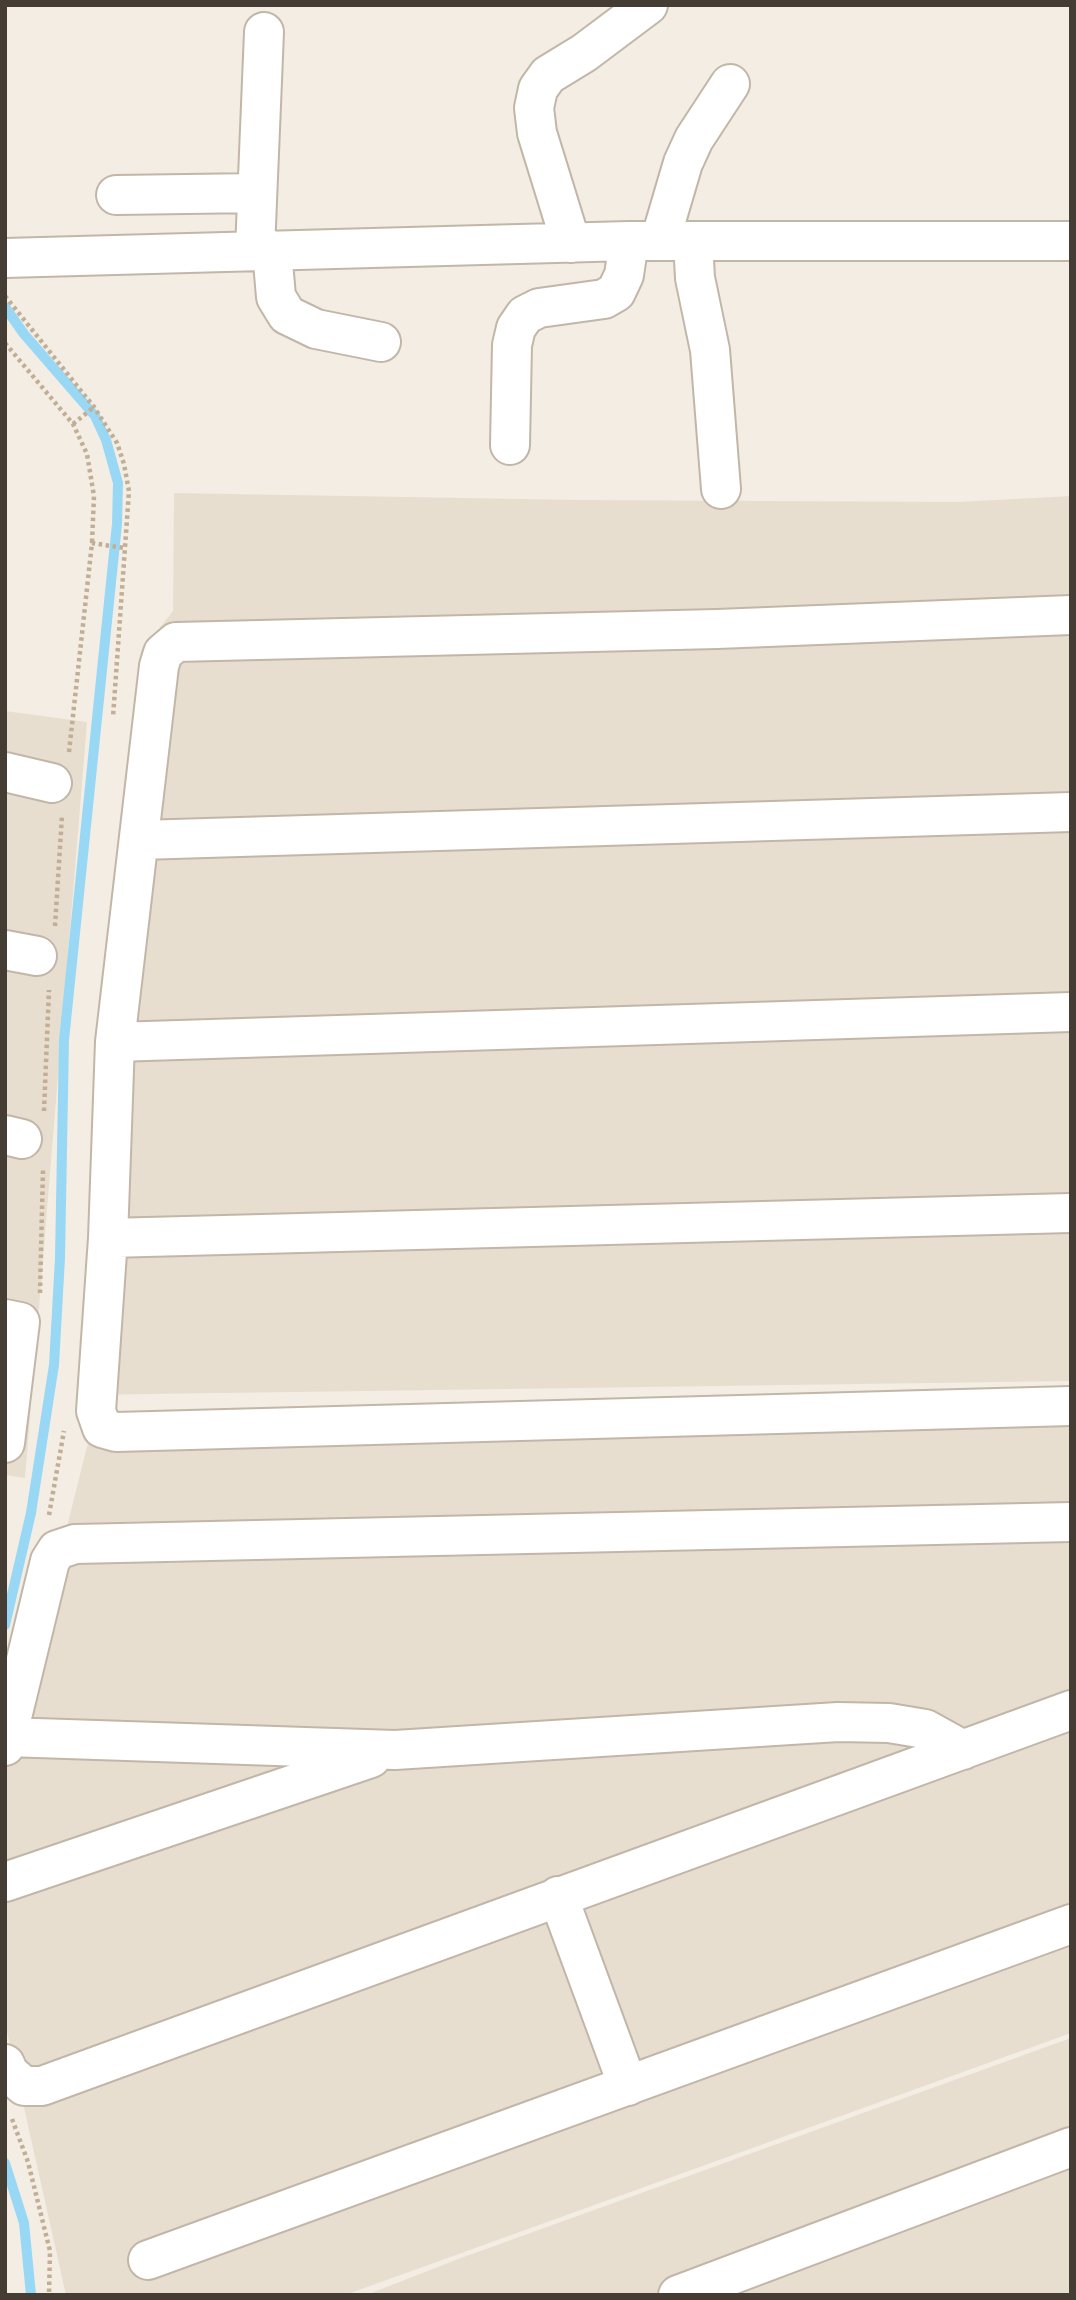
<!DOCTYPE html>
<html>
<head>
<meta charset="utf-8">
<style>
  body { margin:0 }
  #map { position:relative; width:1076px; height:2300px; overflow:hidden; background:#f3ede3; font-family:"Exo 2",sans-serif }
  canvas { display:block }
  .frame { position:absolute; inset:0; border:7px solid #453c33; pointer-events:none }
</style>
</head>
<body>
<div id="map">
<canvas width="1076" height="2300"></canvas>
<div class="frame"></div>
</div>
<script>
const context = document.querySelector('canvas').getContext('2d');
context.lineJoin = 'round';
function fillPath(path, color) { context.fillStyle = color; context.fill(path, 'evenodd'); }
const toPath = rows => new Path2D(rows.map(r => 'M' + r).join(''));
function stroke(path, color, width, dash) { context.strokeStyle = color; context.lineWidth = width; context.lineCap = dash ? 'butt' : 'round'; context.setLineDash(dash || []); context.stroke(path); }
const residential = toPath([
  [174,493,578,500,958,502,1071,496,1071,1381,81,1395,141,651,173,611],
  [5,711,87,722,25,1478,5,1475],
  [1071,1408,1071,2033,345,2295,66,2295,5,2023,5,1775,96,1411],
  [1071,2038,1071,2295,366,2295,461,2258]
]);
const stream = toPath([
  [5,307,24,334,95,416,106,440,118,483,117,524,64,1040,60,1258,54,1365,31,1513,5,1625],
  [5,2163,24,2223,31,2295]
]);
const path = toPath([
  [5,296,94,407,117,443,124,464,129,491,113,717],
  [5,343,73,424,87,454,94,496,92,543],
  [73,424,94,407],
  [69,752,92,543,124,548],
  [55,926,62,816],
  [44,1111,49,990],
  [40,1293,43,1169],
  [49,1515,64,1431],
  [12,2119,28,2162,50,2251,49,2295]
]);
const minor = toPath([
  [116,195,257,193],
  [660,241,683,163,694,139,730,84],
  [693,241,695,278,710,350,721,489],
  [571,243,537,133,534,108,538,89,548,75,584,53,648,5],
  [255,250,264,32],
  [272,250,276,297,287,315,316,329,381,342],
  [5,258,629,241,1071,241],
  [510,445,512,345,516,328,525,315,539,308,604,299,616,292,624,275,629,241],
  [1071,615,717,629,176,642,163,653,159,666,115,1042,108,1238,96,1411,102,1428,116,1432,1071,1406],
  [5,772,52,783],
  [140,840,1071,812],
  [5,950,37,956],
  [115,1042,1071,1012],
  [5,1135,22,1139],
  [108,1238,1071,1213],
  [5,1319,20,1322,5,1443],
  [7,1737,395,1750,838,1722,889,1723,925,1729,963,1750],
  [5,1746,50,1561,57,1550,75,1544,1071,1522],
  [5,1882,371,1758],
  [558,1896,628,2086],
  [5,2064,9,2073,24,2086,42,2086,1071,1710],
  [148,2260,1071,1924],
  [678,2295,1071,2147]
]);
fillPath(residential, '#e7ded0');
stroke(stream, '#99d8f5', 10);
stroke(minor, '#c2b6a8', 42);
stroke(path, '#c2ae95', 4.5, [3.5, 3.5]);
stroke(minor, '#fff', 38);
</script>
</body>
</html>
